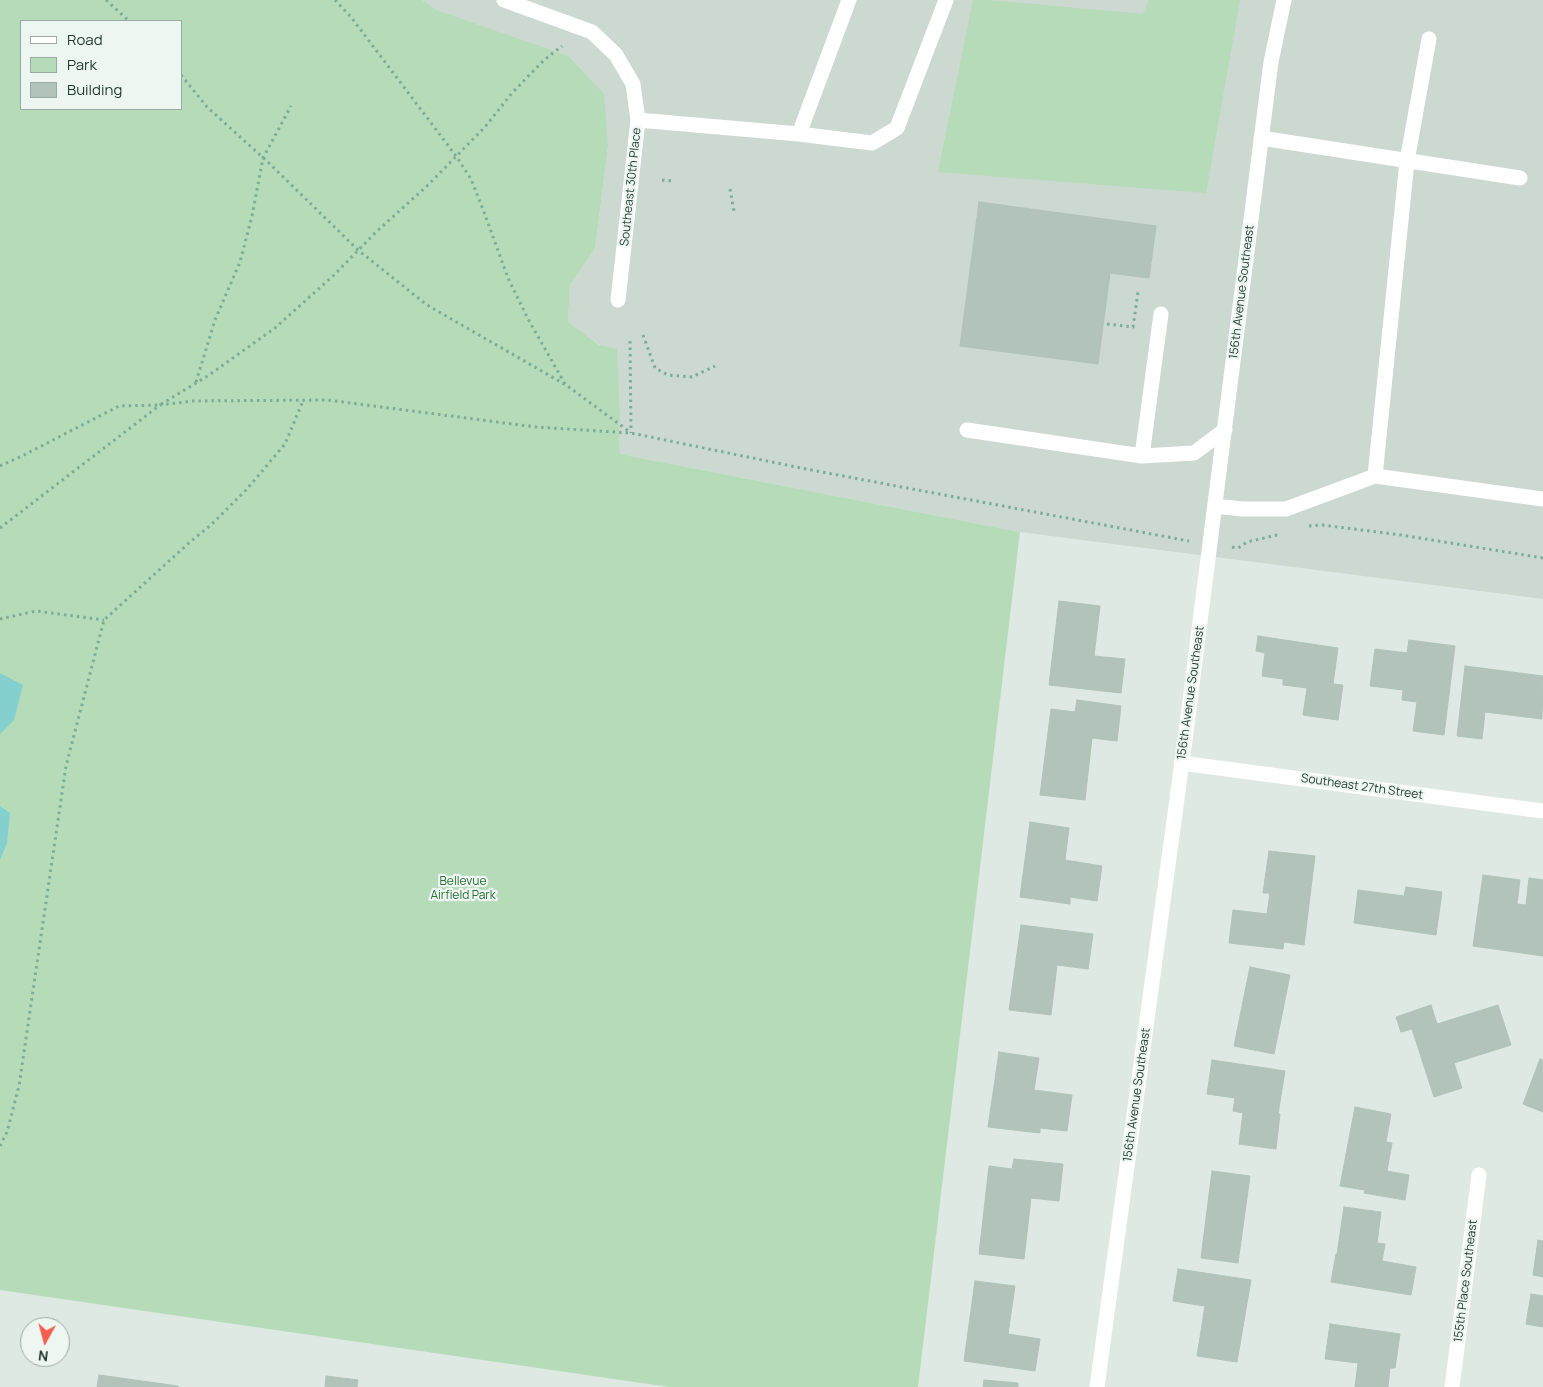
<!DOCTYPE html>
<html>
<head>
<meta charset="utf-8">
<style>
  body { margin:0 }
  #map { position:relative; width:1543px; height:1387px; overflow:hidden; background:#dde9e2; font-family:Manrope,sans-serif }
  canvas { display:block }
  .legend { position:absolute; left:20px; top:20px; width:162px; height:90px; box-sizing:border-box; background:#edf6f0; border:1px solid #9baaa2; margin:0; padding:6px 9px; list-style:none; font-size:15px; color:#1f382d }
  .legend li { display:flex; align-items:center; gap:10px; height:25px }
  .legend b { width:25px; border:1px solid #9baaa2 }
  .north { position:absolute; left:20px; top:1317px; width:50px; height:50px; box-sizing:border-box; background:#edf6f0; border:1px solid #9baaa2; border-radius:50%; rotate:187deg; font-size:14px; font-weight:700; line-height:20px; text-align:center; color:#1f382d }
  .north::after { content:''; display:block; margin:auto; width:18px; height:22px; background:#f35e51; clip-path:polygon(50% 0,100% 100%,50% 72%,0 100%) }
</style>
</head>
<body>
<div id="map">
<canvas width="1543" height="1387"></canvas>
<ul class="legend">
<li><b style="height:6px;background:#fff"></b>Road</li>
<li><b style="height:14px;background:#b5dbb9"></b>Park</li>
<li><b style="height:14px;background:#b2c4ba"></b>Building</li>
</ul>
<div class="north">N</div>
</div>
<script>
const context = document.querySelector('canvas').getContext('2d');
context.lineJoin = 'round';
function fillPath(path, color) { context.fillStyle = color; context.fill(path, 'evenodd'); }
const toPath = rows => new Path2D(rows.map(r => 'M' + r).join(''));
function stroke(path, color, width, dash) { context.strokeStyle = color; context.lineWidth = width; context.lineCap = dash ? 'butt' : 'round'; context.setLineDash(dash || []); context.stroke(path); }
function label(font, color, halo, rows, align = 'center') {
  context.font = font + ' Manrope,sans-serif'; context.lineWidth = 4.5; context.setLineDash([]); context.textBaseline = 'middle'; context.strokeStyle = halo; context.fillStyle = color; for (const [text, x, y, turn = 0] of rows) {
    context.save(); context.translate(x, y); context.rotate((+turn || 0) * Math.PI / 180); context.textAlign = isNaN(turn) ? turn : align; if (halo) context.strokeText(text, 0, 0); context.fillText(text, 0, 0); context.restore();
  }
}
const built = toPath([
  [422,0,1543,0,1543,599,1020,532,620,454,617,357,568,323,570,285,595,248,608,147]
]);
const green = toPath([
  [0,0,422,0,436,10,568,56,604,94,608,147,595,248,570,285,568,322,599,345,617,349,620,421,619,421,620,454,1020,532,918,1387,669,1387,0,1290],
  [21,21,181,21,181,109,21,109],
  [973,0,989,0,1143,14,1149,0,1240,0,1206,193,938,172]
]);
const water = toPath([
  [0,673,23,685,14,720,0,734],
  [0,806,10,813,7,843,0,860]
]);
const building = toPath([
  [979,202,1156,226,1149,278,1110,273,1098,364,960,346,979,202],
  [1059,601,1100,606,1094,656,1125,659,1121,693,1049,685,1059,601],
  [1258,636,1338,648,1333,684,1343,685,1338,720,1303,715,1307,688,1283,685,1283,679,1262,676,1265,653,1256,651,1258,636],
  [1409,640,1455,646,1444,735,1413,731,1417,702,1402,700,1403,690,1370,686,1375,649,1407,653,1409,640],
  [1465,666,1543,676,1542,719,1485,712,1482,739,1457,736,1465,666],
  [1077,700,1121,706,1117,741,1092,738,1085,800,1040,795,1051,709,1075,712,1077,700],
  [1030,822,1069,828,1065,860,1102,866,1097,901,1070,897,1070,904,1020,897,1030,822],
  [1269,851,1315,856,1304,945,1284,942,1283,949,1229,943,1233,910,1267,914,1270,893,1263,893,1269,851],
  [1483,875,1520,880,1517,904,1526,905,1529,878,1543,880,1543,956,1473,946,1483,875],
  [1406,887,1442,892,1436,935,1354,923,1358,890,1404,896,1406,887],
  [1021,925,1093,934,1088,969,1057,965,1051,1015,1009,1010,1021,925],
  [1250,967,1290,975,1274,1054,1234,1046,1250,967],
  [1431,1005,1437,1024,1498,1005,1511,1045,1454,1063,1462,1088,1434,1097,1412,1029,1401,1032,1396,1017,1431,1005],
  [999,1052,1039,1058,1034,1090,1072,1095,1067,1131,1040,1128,1040,1133,988,1127,999,1052],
  [1540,1059,1543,1060,1543,1112,1523,1104,1540,1059],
  [1212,1060,1285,1071,1278,1114,1280,1114,1276,1149,1239,1144,1243,1113,1233,1111,1235,1098,1207,1094,1212,1060],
  [1355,1107,1391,1114,1386,1142,1392,1143,1387,1171,1381,1170,1409,1175,1405,1200,1364,1193,1365,1190,1340,1186,1355,1107],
  [1014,1159,1063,1164,1059,1201,1031,1198,1024,1259,979,1254,989,1166,1012,1169,1014,1159],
  [1212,1171,1250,1176,1238,1263,1201,1258,1212,1171],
  [1344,1207,1381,1212,1377,1243,1385,1244,1382,1261,1416,1267,1411,1295,1331,1282,1336,1254,1337,1254,1344,1207],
  [1538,1240,1543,1241,1543,1277,1533,1275,1538,1240],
  [1178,1269,1251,1280,1237,1362,1197,1356,1205,1306,1173,1301,1178,1269],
  [975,1281,1015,1286,1008,1334,1040,1339,1035,1371,964,1361,975,1281],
  [1531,1294,1543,1296,1543,1327,1526,1324,1531,1294],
  [1330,1324,1400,1334,1395,1368,1390,1368,1388,1387,1355,1387,1358,1363,1325,1359,1330,1324],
  [99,1375,178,1386,178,1387,97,1387,99,1375],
  [326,1376,358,1380,357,1387,325,1387,326,1376],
  [984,1380,1018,1383,1018,1387,983,1387,984,1380]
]);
const path = toPath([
  [106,0,129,21],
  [335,0,351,17,456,156,471,179,484,212,508,278,528,319,565,384],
  [181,75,207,107,270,164,358,250,427,305,566,385,630,432],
  [662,180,675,181],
  [730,189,734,211],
  [1107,324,1133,327,1138,292],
  [643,335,655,368,668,375,692,377,715,366],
  [630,341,631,433],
  [196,382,215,320,240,262,252,216,263,158,291,106],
  [0,466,24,455,119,406,160,405,209,375,275,328,334,275,376,232,427,186,485,127,512,93,543,61,562,46],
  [1309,526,1322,525,1401,535,1543,558],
  [0,528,160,405,193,401,327,400,536,427,631,433,806,469,1189,541],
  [1232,547,1238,548,1247,542,1281,534],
  [0,619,36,611,104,620],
  [0,1146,7,1132,19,1086,66,766,104,620,190,542,212,524,247,489,285,444,303,401]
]);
const minor = toPath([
  [504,0,592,32,616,55,633,84,638,120,618,300],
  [638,120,799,134,872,143,897,128,946,0],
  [799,134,849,0],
  [1261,138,1520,178],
  [967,430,1142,456,1194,453,1225,430],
  [1142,456,1161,314],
  [1375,476,1543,499],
  [1215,506,1242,509,1286,509,1375,476,1407,161,1429,39],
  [1181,763,1543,811],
  [1097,1387,1185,740,1271,62,1284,0],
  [1452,1387,1479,1175]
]);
const streetNames = [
  ["Southeast 30th Place",631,187,-84],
  ["156th Avenue Southeast",1242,292,-83],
  ["156th Avenue Southeast",1191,693,-82],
  ["Southeast 27th Street",1362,787,8],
  ["156th Avenue Southeast",1137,1095,-82],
  ["155th Place Southeast",1466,1281,-83]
];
const parkNames = [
  ["Bellevue",463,882],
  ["Airfield Park",463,896]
];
fillPath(built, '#cbd9d0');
fillPath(green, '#b5dbb9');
fillPath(water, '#83d0cf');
fillPath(building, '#b2c4ba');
stroke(building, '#b0c3b8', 1);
stroke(path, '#7dad96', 3, [2.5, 4]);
stroke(minor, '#fff', 15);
label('12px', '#1f382d', '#edf6f0', streetNames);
label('12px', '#296f38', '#edf6f0', parkNames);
</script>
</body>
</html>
